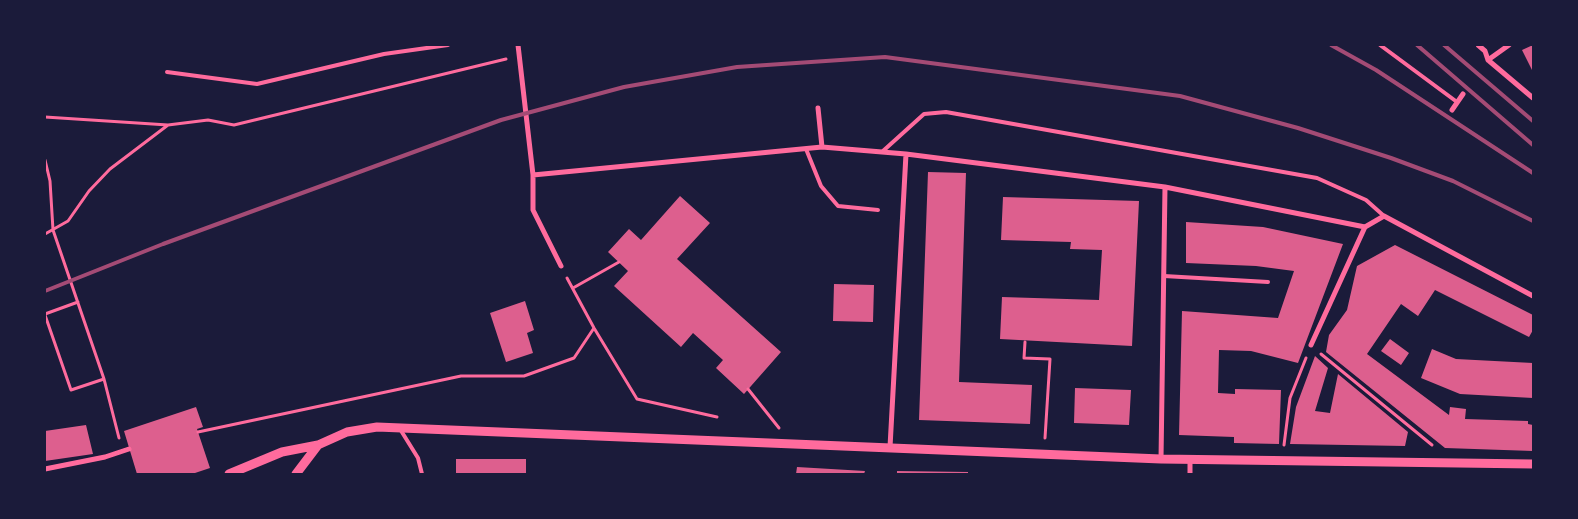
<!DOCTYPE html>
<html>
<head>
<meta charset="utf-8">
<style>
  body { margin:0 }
  #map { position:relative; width:1578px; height:519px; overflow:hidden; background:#1b1b3a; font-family:Rubik,sans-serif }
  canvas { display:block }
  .frame { position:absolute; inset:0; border:46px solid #1b1b3a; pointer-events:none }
</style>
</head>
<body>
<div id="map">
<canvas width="1578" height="519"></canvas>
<div class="frame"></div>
</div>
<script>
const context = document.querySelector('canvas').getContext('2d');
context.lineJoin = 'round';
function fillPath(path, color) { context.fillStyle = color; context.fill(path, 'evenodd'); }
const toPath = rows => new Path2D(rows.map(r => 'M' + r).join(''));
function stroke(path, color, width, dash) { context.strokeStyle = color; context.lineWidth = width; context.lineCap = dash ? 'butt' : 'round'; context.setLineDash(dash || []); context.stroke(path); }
const building = toPath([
  [1533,45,1533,72,1522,50],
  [928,172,966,173,959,382,1032,385,1030,424,919,420],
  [680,196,710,223,677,259,781,352,744,394,716,368,723,360,693,333,681,347,614,286,628,271,608,252,629,229,641,240],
  [1003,197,1139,201,1132,346,1000,339,1002,297,1099,300,1102,250,1070,249,1071,242,1001,240],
  [1186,222,1263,227,1343,244,1298,363,1251,351,1219,350,1218,393,1235,394,1235,389,1281,390,1279,444,1234,443,1234,437,1179,435,1182,311,1278,318,1294,271,1256,266,1186,263],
  [1395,245,1533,315,1533,330,1529,337,1435,290,1418,316,1401,304,1367,354,1449,415,1450,407,1466,409,1465,419,1528,421,1528,424,1533,425,1533,451,1445,448,1326,352,1329,335,1347,310,1357,266],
  [834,284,874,285,873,322,833,321],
  [525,301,534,330,527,333,533,353,506,362,490,313],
  [1390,339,1409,353,1401,365,1381,351],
  [1432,349,1456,359,1533,363,1533,398,1460,394,1421,378],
  [1315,356,1328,368,1315,411,1330,413,1338,374,1408,432,1405,446,1290,444,1296,407],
  [1075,388,1131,390,1129,425,1074,423],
  [196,407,203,427,197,429,210,468,192,474,137,474,124,431],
  [86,425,93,454,45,461,45,431],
  [456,459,526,459,526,474,456,474],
  [797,467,865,471,864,474,796,474],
  [897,471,968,472,968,474,897,474]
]);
const path = toPath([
  [45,117,168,125,208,120,234,125,506,59],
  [45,160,50,181,53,230,104,379,119,438],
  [45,234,68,221,89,191,110,169,168,125],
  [567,278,594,328,637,399,717,417],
  [573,288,619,262],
  [45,314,78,302],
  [45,315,71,390,104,379],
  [1025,342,1024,358,1050,359,1045,438],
  [1321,354,1432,445],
  [748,389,779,428],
  [198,432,461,376,524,376,574,358,594,328],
  [1284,445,1290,398,1306,358]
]);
const service = toPath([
  [1380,45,1457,102],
  [167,72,257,84,384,54,448,45],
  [806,149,821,186,838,206,878,210],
  [883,151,924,114,946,112,1317,178,1366,200,1384,216],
  [1164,276,1268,282],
  [400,429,418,458,422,474]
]);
const minor = toPath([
  [518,45,533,175,533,210,561,266],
  [1478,45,1485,51,1488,60,1533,98],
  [1488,60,1509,45],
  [818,108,822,147],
  [1452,110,1463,94],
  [533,175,822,147,906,154,1165,187,1365,227,1384,216,1533,296],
  [1311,345,1365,227],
  [890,447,906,154],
  [1161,459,1165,187],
  [45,469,105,457,129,449],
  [1190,474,1190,459]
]);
const tertiary = toPath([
  [229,474,282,452,318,445],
  [296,474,318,445,347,432,377,427,1161,459,1533,464]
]);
const rail = toPath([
  [1331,45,1376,70,1533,173],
  [1417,45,1533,145],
  [1444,45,1533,121],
  [45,291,163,244,501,120,624,87,737,67,885,57,1180,96,1298,128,1391,158,1453,181,1533,221]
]);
fillPath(building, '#dd5f8e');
stroke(path, '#ff6b9d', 3);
stroke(service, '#ff6b9d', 4);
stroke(minor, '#ff6b9d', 5);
stroke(tertiary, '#ff6b9d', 9);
stroke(rail, '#a44b75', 4);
</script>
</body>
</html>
